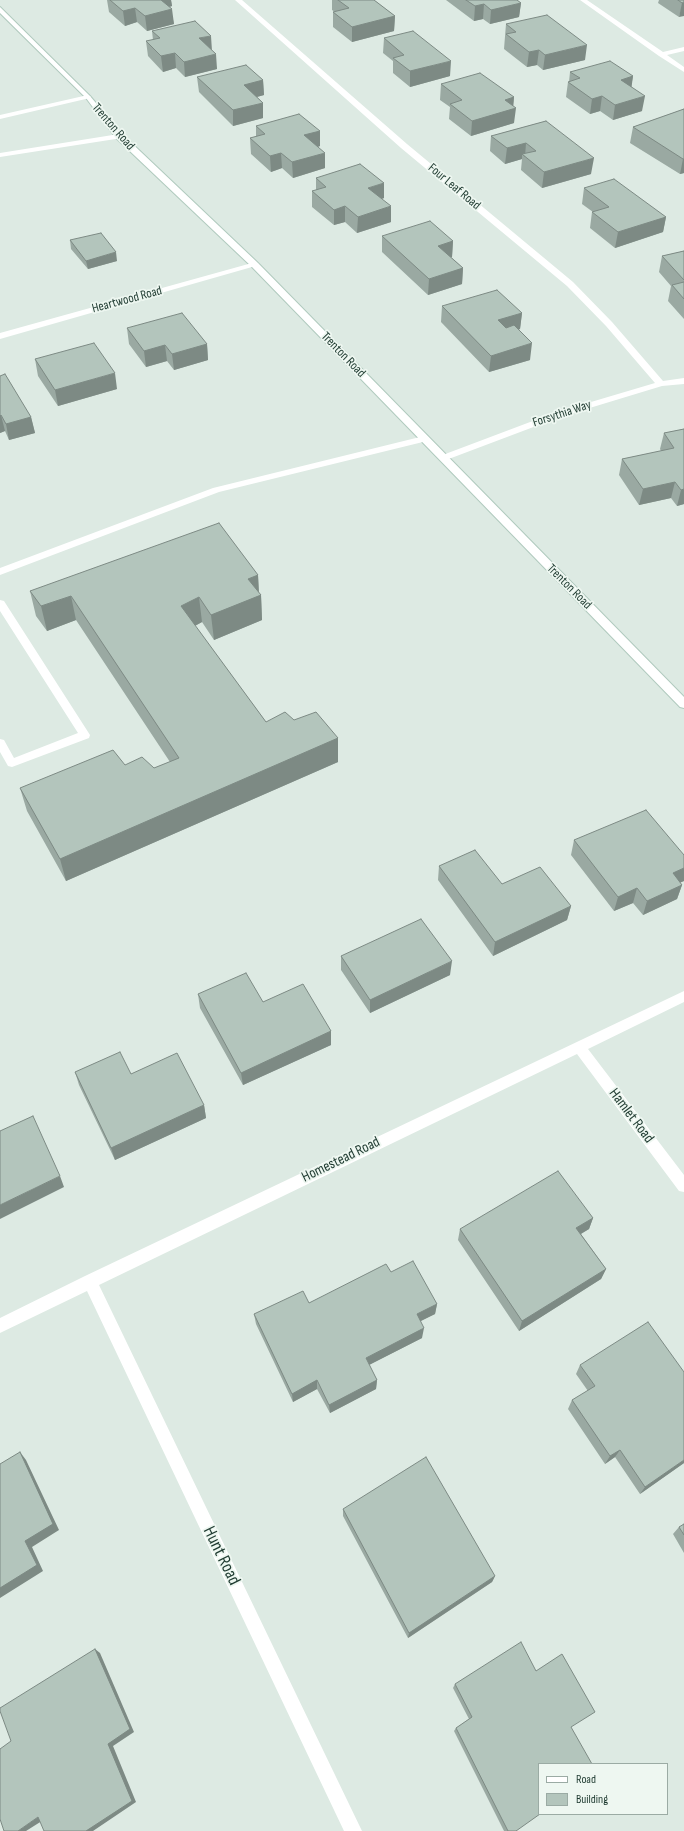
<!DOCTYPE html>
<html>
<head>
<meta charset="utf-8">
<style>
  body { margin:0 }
  #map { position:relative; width:684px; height:1831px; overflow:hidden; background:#ddeae3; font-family:"Sofia Sans Condensed",sans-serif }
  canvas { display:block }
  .legend { position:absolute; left:538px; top:1763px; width:130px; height:52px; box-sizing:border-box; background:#eef7f1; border:1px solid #9baba4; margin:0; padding:5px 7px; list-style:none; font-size:12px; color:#1e3a30 }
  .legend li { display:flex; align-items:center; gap:8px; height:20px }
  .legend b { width:20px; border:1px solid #9baba4 }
</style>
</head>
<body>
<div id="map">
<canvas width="684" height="1831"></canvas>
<ul class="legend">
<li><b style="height:5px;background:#fff"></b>Road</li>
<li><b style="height:11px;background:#b3c5bc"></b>Building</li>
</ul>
</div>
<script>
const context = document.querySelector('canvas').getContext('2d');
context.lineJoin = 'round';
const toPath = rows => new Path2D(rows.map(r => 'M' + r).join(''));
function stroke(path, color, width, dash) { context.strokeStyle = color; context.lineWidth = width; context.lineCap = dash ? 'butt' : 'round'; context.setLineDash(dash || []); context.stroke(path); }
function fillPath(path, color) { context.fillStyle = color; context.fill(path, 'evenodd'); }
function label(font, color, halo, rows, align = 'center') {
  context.font = font + ' "Sofia Sans Condensed",sans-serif'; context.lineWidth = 3.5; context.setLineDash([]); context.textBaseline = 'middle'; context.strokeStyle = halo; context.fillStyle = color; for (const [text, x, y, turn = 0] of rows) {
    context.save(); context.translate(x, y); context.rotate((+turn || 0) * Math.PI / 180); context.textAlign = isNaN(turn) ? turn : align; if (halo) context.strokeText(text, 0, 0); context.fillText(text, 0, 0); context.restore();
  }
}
const service = toPath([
  [88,95,91,97,90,98,0,119,0,115,88,95],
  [119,134,123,136,122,138,0,157,0,153,119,134],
  [424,436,429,439,427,441,219,492,0,575,0,568,213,488,424,436],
  [0,600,4,601,90,735,89,738,12,767,8,766,0,752,0,739,4,740,14,758,78,733,0,611,0,600]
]);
const minor = toPath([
  [235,0,242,0,407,144,573,282,612,322,663,381,684,378,684,384,662,386,560,417,446,460,440,460,440,456,554,413,655,383,606,326,567,286,401,148,235,0],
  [580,0,587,0,663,52,684,47,684,51,667,55,684,67,684,72,659,56,580,0],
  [252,263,259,265,0,339,0,333,252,263],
  [684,991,684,1002,588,1049,684,1175,684,1192,679,1191,577,1054,99,1285,362,1831,344,1831,87,1291,0,1333,0,1318,85,1276,684,991]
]);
const secondary = toPath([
  [0,7,90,96,122,134,258,263,684,697,684,708,680,707,252,267,116,138,86,98,0,13,0,7]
]);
const wall = toPath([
  [107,0,171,0,172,6,170,7,174,24,147,31,137,22,125,26,109,12],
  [332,0,374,0,395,16,394,31,352,42,333,27,333,12,335,12,332,10],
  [446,0,517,0,521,3,519,17,490,24,483,19,474,21],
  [659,0,684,0,679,17,658,3],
  [506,24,585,60,543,70,537,65,527,67,504,49],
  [152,31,212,50,217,69,185,77,176,68,163,72,148,56,146,41,153,40],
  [384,38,450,76,410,87,393,73,393,61,383,53],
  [570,72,633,76,631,87,642,111,613,120,600,111,590,114,566,97,568,82,569,82],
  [197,77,263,80,264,95,257,97,263,103,263,118,233,126,199,92],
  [441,84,514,97,513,106,514,123,471,136,449,119,450,107,440,100],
  [684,109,684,173,680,174,630,143,633,127],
  [546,121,591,174,542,188,521,170,522,159,505,164,490,151,491,136],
  [256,126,320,131,320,146,318,147,325,168,293,178,282,168,271,172,251,154,250,138,256,137],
  [316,178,384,198,382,199,391,222,357,233,345,222,334,225,312,207,312,191,316,190],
  [584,188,666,217,663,232,615,248,590,228,592,212,593,212,582,204],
  [382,236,453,241,452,257,451,257,463,268,462,284,428,295,382,252],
  [70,240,117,261,88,269,71,249],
  [684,251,684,319,668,301,671,286,659,272,662,256],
  [442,306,522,313,520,329,518,330,530,360,489,372,441,322],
  [127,328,207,344,208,360,174,370,167,361,146,367,129,344],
  [35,359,117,389,58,406,38,376],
  [0,376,31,417,35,433,9,440,5,431,0,433],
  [684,429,684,504,677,506,671,498,639,505,619,475,622,459,661,451,660,449,664,433],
  [258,575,259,593,261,595,262,620,214,640,202,622,195,626,266,722,294,720,338,738,338,762,66,881,27,811,20,788,125,765,154,768,170,762,76,620,47,631,36,616,30,591],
  [574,840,684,855,684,881,680,882,682,885,677,899,643,915,633,903,614,911,571,855],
  [439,866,502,884,571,906,567,920,493,956,438,880],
  [341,956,450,975,370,1013,341,970],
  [198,994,263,1002,331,1031,331,1045,243,1085,200,1008],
  [75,1072,131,1074,204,1105,206,1118,115,1160,79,1085],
  [593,1218,589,1229,581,1234,606,1269,601,1279,519,1331,458,1240,460,1229],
  [391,1272,437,1304,435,1314,420,1321,422,1338,369,1365,377,1380,376,1389,330,1413,317,1389,293,1402,256,1324,254,1314,309,1303],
  [580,1365,684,1463,640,1494,615,1457,605,1464,568,1409,572,1400,588,1391,576,1374],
  [343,1509,495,1576,492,1582,408,1638,343,1516],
  [684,1524,684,1553,673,1534,679,1527],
  [536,1671,571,1727,516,1831,504,1831,454,1731,456,1728,469,1719,453,1688,455,1684]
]);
const shadedWall = toPath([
  [156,0,171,0,172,6,157,10],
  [684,2,684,16,679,17,682,3],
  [521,3,519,17,490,24,491,10],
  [484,4,483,19,474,21,475,6],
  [135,8,137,22,125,26,123,11],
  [172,9,174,24,147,31,145,16],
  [395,16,394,31,352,42,352,27],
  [211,36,212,51,199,38],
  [587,45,585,60,543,70,545,55],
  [539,50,537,65,527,67,529,52],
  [175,53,176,68,163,72,161,56],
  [216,54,217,69,185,77,184,62],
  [451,61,450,76,410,87,410,71],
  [633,76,631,91,621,80],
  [263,80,264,95,245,100,244,85],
  [602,96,600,111,590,114,592,99],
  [645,96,642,111,613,120,615,105],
  [514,97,513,109,516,108,514,123,471,136,472,121,505,100],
  [263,103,263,118,233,126,233,110],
  [320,131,320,146,305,151,304,135],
  [526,143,525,157,522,154,522,159,505,164,507,148],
  [281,153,282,168,271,172,270,156],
  [325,153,325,168,293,178,292,162],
  [594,158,591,174,542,188,544,172],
  [683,159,684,159,684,173,680,174],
  [384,183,384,198,368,203,368,188],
  [345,206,345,222,334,225,334,210],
  [391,206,391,222,357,233,358,217],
  [666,217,663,232,615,248,618,232],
  [453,241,452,257,437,261,438,246],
  [116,252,117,261,88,269,86,261],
  [463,268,462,284,428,295,429,279],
  [522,313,520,329,497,336,498,320],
  [532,343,530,360,489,372,491,356],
  [207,344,208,360,174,370,172,354],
  [165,345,167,361,146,367,144,351],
  [115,373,117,389,58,406,55,390],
  [1,415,5,431,0,433,0,416],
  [31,417,35,433,9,440,6,424],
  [675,482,671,498,639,505,643,489],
  [684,489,684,504,677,506,681,490],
  [258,575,259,596,261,595,262,620,214,640,211,615,248,579],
  [71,596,76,620,47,631,41,606],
  [199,597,202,622,185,631,181,606],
  [338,738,338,762,66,881,60,859],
  [684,868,684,881,668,888,673,873],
  [682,885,677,899,643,915,647,901],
  [637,888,633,903,614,911,618,897],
  [571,906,567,920,493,956,495,942],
  [452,961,450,975,370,1013,370,1000],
  [331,1031,331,1045,243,1085,241,1073],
  [204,1105,206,1118,115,1160,111,1148],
  [60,1176,64,1187,0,1219,0,1205],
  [593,1218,589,1229,572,1239,576,1228],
  [606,1269,601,1279,519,1331,522,1321],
  [437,1304,435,1314,415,1324,417,1314],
  [424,1328,422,1338,365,1367,366,1358],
  [317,1380,317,1389,293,1402,292,1394],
  [377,1380,376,1389,330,1413,329,1405],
  [620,1450,615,1457,605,1464,610,1456],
  [20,1452,26,1460,59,1530,32,1547,43,1571,0,1598,0,1588,25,1541],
  [684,1460,684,1463,640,1494,645,1487],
  [495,1576,492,1582,408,1638,409,1633],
  [95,1649,100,1653,134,1732,113,1746,136,1802,93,1831,86,1831,108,1744],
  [38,1817,45,1819,26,1831,18,1831]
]);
const building = toPath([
  [110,0,161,0,172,9,145,16,135,8,123,11,110,0],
  [338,0,374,0,395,16,352,27,333,12,349,8,338,0],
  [466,0,517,0,521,3,491,10,484,4,475,6,466,0],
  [678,0,684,0,684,2,682,3,678,0],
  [547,15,587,45,545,55,539,50,529,52,506,34,516,32,506,24,547,15],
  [195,21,211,36,199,38,216,54,184,62,175,53,161,56,146,41,160,38,152,31,195,21],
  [413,31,451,61,410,71,393,58,404,55,384,38,413,31],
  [610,61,633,76,621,80,645,96,615,105,602,96,592,99,568,82,580,78,570,72,610,61],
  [246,65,263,80,244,85,263,103,233,110,197,77,246,65],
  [480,73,514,97,505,100,516,108,472,121,450,104,462,100,441,84,480,73],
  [684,109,684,159,683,159,633,127,684,109],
  [299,114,320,131,304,135,325,153,292,162,281,153,270,156,250,138,265,134,256,126,299,114],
  [546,121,594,158,544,172,522,154,536,151,526,143,507,148,491,136,546,121],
  [360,164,384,183,368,188,391,206,358,217,345,206,334,210,312,191,326,187,316,178,360,164],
  [614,179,666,217,618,232,592,212,609,207,584,188,614,179],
  [430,221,453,241,438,246,463,268,429,279,382,236,430,221],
  [101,233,116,252,86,261,70,240,101,233],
  [684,251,684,280,662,256,684,251],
  [684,282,684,299,672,285,684,282],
  [497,290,522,313,498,320,506,328,514,325,532,343,491,356,442,306,497,290],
  [182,313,207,344,172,354,165,345,144,351,127,328,182,313],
  [94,343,115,373,55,390,35,359,94,343],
  [5,374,31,417,6,424,1,415,0,416,0,376,5,374],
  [684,429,684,489,681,490,675,482,643,489,622,459,674,448,664,433,684,429],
  [219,523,258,575,248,579,261,595,211,615,199,597,181,606,266,722,285,712,294,720,316,712,338,738,60,859,20,788,113,750,125,765,142,757,154,768,179,758,71,596,41,606,30,591,219,523],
  [646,810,684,855,684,868,673,873,682,885,647,901,637,888,618,897,574,840,646,810],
  [475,850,502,884,540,867,571,906,495,942,439,866,475,850],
  [421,919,452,961,370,1000,341,956,421,919],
  [246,973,263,1002,303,984,331,1031,241,1073,198,994,246,973],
  [120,1052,131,1074,177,1053,204,1105,111,1148,75,1072,120,1052],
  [33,1116,60,1176,0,1205,0,1131,33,1116],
  [558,1171,593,1218,576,1228,606,1269,522,1321,460,1229,558,1171],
  [413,1261,437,1304,417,1314,424,1328,366,1358,377,1380,329,1405,317,1380,292,1394,254,1314,303,1291,309,1303,386,1264,391,1272,413,1261],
  [648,1322,684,1372,684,1460,645,1487,620,1450,610,1456,572,1400,595,1386,580,1365,648,1322],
  [20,1452,53,1524,25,1541,37,1565,0,1588,0,1464,20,1452],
  [426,1457,495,1576,409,1633,343,1509,426,1457],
  [684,1524,684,1535,679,1527,684,1524],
  [521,1642,536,1671,562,1654,595,1712,571,1727,592,1764,539,1764,539,1814,540,1814,516,1831,508,1831,456,1728,472,1717,455,1684,521,1642],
  [95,1649,130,1729,108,1744,132,1801,86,1831,44,1831,38,1817,18,1831,4,1831,0,1819,0,1749,11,1741,0,1711,0,1708,95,1649]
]);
const farStreetnames = [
  ["Trenton Road",113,127,49],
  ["Four Leaf Road",454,187,40],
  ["Heartwood Road",127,300,-15],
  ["Trenton Road",343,355,46],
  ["Forsythia Way",562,414,-18],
  ["Trenton Road",569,587,45]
];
const streetNames = [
  ["Hamlet Road",631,1116,53],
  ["Homestead Road",341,1160,-26]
];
const nearStreetnames = [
  ["Hunt Road",221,1556,64]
];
stroke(secondary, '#b0cabe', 2);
fillPath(service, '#fff');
fillPath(minor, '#fff');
fillPath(secondary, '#fff');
fillPath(wall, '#9aa9a2');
fillPath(shadedWall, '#7d8a84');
fillPath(building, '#b3c5bc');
stroke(building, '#7d8a84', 1);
label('13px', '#1e3a30', '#eef7f1', farStreetnames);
label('15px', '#1e3a30', '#eef7f1', streetNames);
label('18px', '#1e3a30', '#eef7f1', nearStreetnames);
</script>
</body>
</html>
